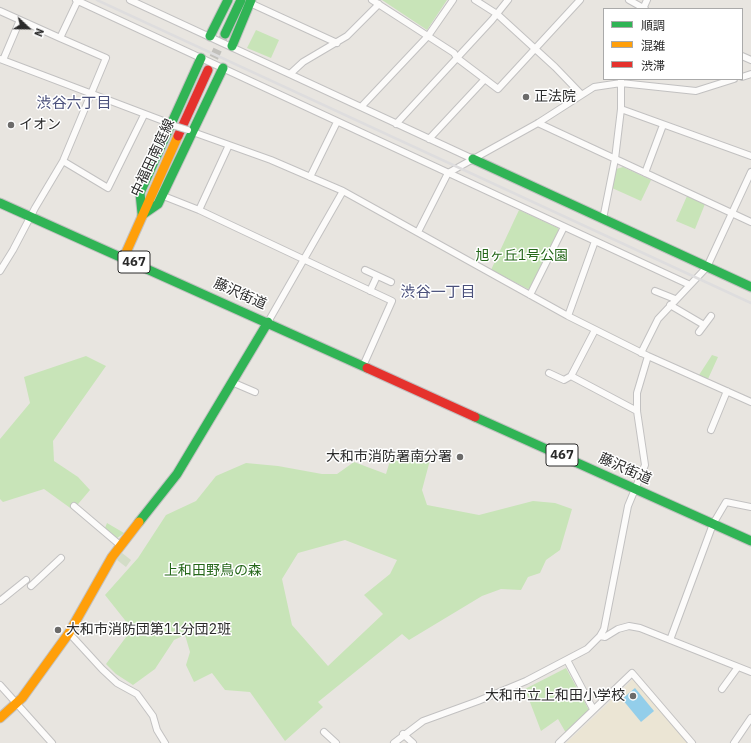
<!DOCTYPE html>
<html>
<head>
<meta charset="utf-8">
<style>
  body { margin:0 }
  #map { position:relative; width:751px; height:743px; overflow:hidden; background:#e8e5e0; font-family:"IBM Plex Sans","Noto Sans JP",sans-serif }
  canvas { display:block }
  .legend { position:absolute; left:603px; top:8px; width:140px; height:72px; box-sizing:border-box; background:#fff; border:1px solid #aaa; margin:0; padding:5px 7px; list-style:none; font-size:12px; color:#2a2a2a }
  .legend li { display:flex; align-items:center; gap:8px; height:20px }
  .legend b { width:20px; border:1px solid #aaa }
  .north { position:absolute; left:8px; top:8px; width:40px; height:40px; -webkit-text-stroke:3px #fff; paint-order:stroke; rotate:112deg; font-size:11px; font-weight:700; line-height:16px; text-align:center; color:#2a2a2a }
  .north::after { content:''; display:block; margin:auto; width:14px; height:18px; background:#2a2a2a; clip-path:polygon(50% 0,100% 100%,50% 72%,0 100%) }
</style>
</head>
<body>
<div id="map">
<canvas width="751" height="743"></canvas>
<ul class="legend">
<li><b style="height:5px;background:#30b455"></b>順調</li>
<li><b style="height:5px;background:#ff9f0a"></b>混雑</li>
<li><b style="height:5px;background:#e5322d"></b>渋滞</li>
</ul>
<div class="north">N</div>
</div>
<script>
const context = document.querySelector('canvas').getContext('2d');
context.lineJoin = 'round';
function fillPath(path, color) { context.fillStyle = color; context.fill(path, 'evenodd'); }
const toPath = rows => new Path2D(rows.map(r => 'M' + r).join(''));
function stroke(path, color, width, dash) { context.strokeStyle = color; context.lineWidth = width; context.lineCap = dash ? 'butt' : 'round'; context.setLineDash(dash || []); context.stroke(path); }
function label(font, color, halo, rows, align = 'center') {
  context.font = font + ' "IBM Plex Sans","Noto Sans JP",sans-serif'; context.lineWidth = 3; context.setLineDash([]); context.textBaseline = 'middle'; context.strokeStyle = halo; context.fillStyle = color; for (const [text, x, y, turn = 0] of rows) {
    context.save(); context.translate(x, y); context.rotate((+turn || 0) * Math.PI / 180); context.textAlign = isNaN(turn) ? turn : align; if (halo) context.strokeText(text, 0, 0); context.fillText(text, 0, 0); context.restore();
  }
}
const education = toPath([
  [634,678,691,743,566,743,596,715]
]);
const green = toPath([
  [382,0,447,0,427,30],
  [256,30,279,40,271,58,247,48],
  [623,167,651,180,641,201,612,188,616,169],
  [687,196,705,204,695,229,676,221],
  [519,210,558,228,559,232,531,288,528,289,491,270],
  [712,355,718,357,708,379,699,375],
  [86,356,106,366,53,441,54,461,78,477,90,490,73,510,44,489,3,502,0,499,0,439,30,403,24,377],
  [393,451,430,460,422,490,427,505,479,515,533,501,555,503,572,509,560,550,546,560,540,573,528,577,521,590,501,589,482,596,409,640,402,634,318,702,323,707,285,741,250,692,225,690,212,673,194,682,186,665,190,652,185,635,174,640,155,669,133,685,116,674,106,664,132,629,105,595,138,558,166,515,196,501,216,476,246,463,278,466,322,474,337,474,354,462,386,474],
  [345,540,397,560,390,574,364,595,383,614,328,666,292,625,282,579,298,553],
  [107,523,124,533,116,539,105,528],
  [566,668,590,712,566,733,558,719,541,731,525,689]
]);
const cemetery = toPath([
  [122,553,131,560,126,567,117,560]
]);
const water = toPath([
  [635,688,654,711,641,722,622,699]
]);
const secondaryTunnel = toPath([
  [208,70,225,34]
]);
const street = toPath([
  [76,0,690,285],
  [130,0,473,159],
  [372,0,454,53,457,58,498,89,580,0],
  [475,0,497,14,555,67,581,94],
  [629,0,645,9],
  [250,3,337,43],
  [643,9,647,0],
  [0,11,60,38,78,0],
  [742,56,751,60],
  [0,59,174,125],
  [3,60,20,20],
  [290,74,303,62,347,36,379,4],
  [742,77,751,74],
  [361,107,428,36,453,0],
  [621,109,751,156],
  [538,123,751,222],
  [396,124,492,20,508,0],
  [190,131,271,160,343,191,568,316,648,356,751,402],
  [429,139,485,79],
  [229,145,199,210,392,301,363,366],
  [63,161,108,188,144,115],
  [645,173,663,125],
  [310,177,337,122],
  [166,197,199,210],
  [603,219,615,159,621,109,621,79],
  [418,232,448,173,538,123,594,87,621,83,696,91,734,79],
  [365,270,391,282],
  [0,271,13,250,35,208,63,161,106,58,60,38],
  [370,291,377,276],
  [655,291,675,299],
  [530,295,564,227],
  [670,305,704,325],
  [568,316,595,241],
  [268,322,343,191],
  [595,330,571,376,637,411],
  [699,332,711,316],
  [641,353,658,319,707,267,751,172],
  [549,373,564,380,571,376],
  [234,383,255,392],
  [711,430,727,391],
  [74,506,120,545],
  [31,586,61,558],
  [0,601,26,580],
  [69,633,102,669,117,683,137,694,153,716,157,730,165,743],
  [600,636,605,637,618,629,629,626,640,628,751,672],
  [670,640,713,524,726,502,751,507],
  [567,660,593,709],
  [0,685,52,743],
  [722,689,738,667],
  [324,732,336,743],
  [403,734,413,743],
  [394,743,423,721,478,701,526,681,587,649,600,636,604,629,628,506,645,465,637,411,637,393,648,356],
  [559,743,632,673,692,743],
  [734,743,751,718]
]);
const fast = toPath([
  [225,34,241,0],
  [210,36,228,0],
  [232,46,251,0],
  [473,159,751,287],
  [0,203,367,368],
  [142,213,140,193,201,58],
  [142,215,158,204,223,68],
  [475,417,751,541],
  [139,522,177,474,268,322]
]);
const slow = toPath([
  [124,257,178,136],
  [0,718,22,698,69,633,112,557,139,522]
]);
const jam = toPath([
  [178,136,208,70],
  [367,368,475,417]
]);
const rail = toPath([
  [97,0,751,303]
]);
const streetBridge = toPath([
  [175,126,188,130]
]);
const markers = [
  [526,97,4,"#6c6b6a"],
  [11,125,4,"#6c6b6a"],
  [460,457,4,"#6c6b6a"],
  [58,630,4,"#6c6b6a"],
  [633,696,4,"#6c6b6a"]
];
const shields = [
  [134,262,32],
  [562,455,32]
];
const shieldNames = [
  ["467",134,262],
  ["467",562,455]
];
const poiNames = [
  ["正法院",534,97],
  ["イオン",19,125],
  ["大和市消防署南分署",452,457,"right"],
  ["大和市消防団第11分団2班",66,630],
  ["大和市立上和田小学校",625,696,"right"]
];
const streetNames = [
  ["中福田南庭線",153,158,-65],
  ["藤沢街道",240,294,24],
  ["藤沢街道",625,469,24]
];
const parkNames = [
  ["旭ヶ丘1号公園",522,256],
  ["上和田野鳥の森",213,571]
];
const neighbourhoodNames = [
  ["渋谷六丁目",74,104],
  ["渋谷一丁目",438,293]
];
fillPath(education, '#ebe5d4');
fillPath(green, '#c8e4b8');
fillPath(cemetery, '#d3ddc7');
fillPath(water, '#93ceea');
stroke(secondaryTunnel, '#c2c0bc', 9, [9, 4.5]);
stroke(street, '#c2c1c1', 8);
stroke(fast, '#c2c1c1', 11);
stroke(slow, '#c2c1c1', 11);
stroke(jam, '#c2c1c1', 11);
stroke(street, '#fcfbfa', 6);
stroke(fast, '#30b455', 9);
stroke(slow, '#ff9f0a', 9);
stroke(jam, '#e5322d', 9);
stroke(rail, '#deddde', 2.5);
stroke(streetBridge, '#c2c1c1', 8, []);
stroke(streetBridge, '#fcfbfa', 6);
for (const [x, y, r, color] of markers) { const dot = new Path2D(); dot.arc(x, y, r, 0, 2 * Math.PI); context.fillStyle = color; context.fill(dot); stroke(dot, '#fff', 1.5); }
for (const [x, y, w] of shields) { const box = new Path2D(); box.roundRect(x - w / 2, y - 11, w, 22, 3); context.fillStyle = '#fff'; context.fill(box); stroke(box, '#2a2a2a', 1); }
label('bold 13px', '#2a2a2a', null, shieldNames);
label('14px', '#2a2a2a', '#fff', poiNames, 'left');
label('14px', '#2a2a2a', '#fff', streetNames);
label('14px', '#25671a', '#fff', parkNames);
label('15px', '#4a507b', '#fff', neighbourhoodNames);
</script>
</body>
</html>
